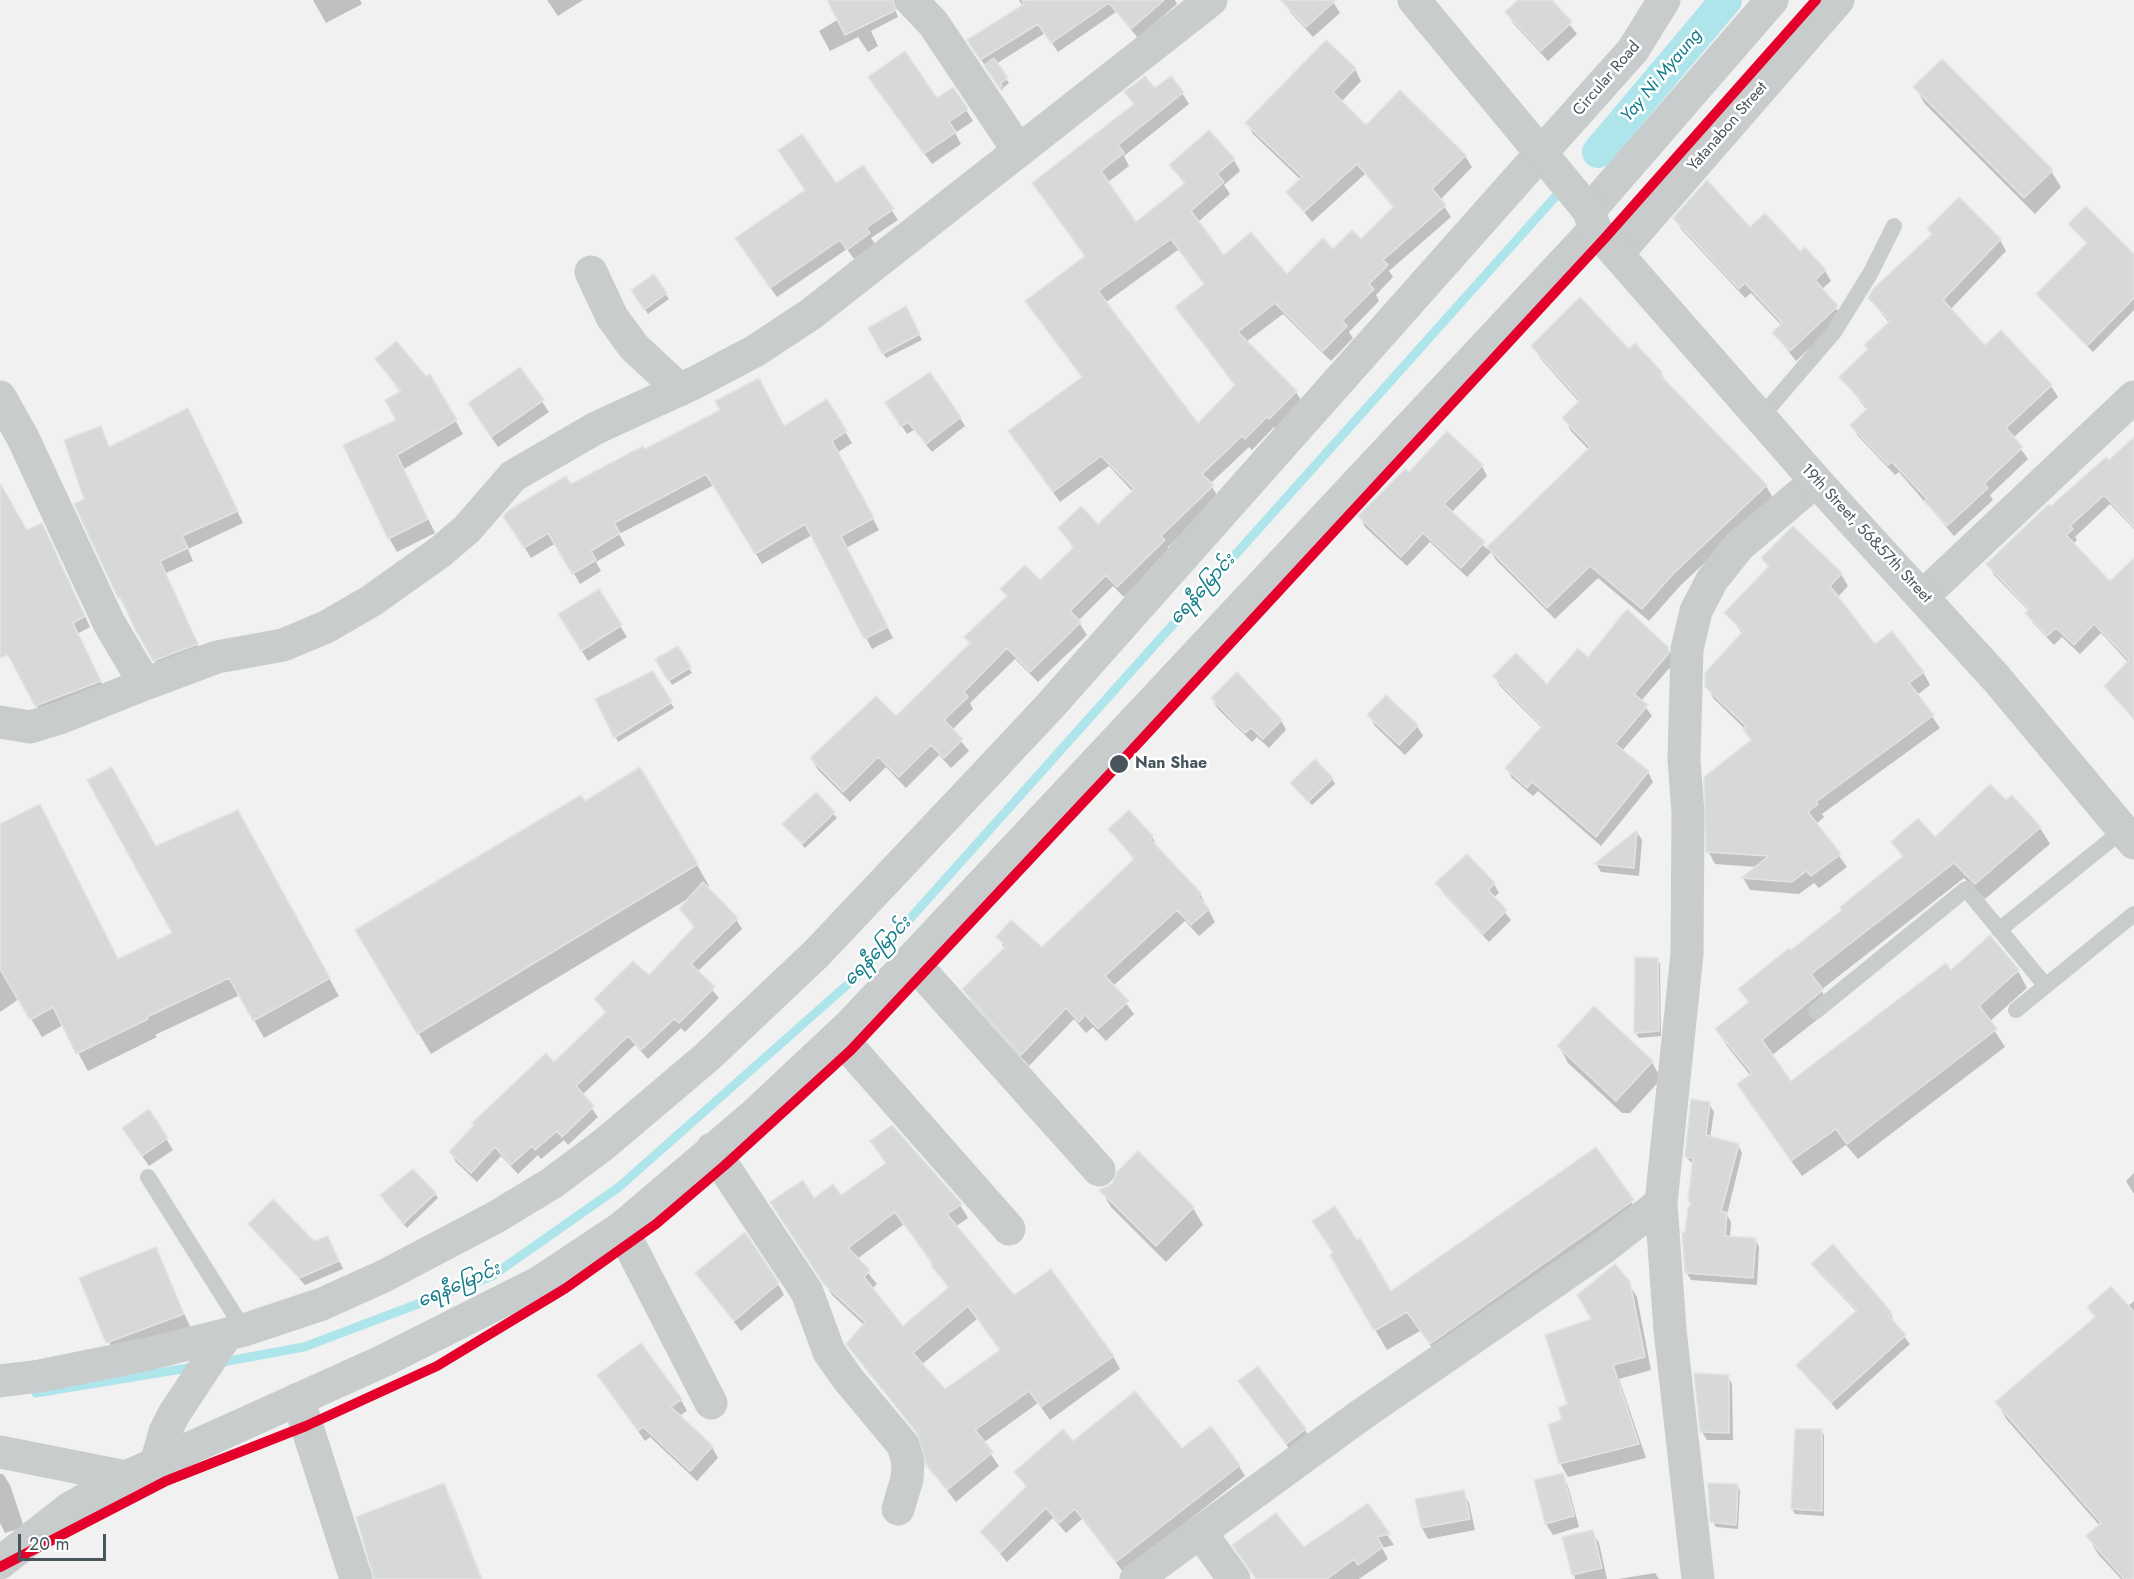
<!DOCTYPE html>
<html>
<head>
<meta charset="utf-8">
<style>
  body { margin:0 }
  #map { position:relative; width:2134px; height:1579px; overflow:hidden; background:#f1f1f1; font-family:Jost,sans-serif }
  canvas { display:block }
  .scale { position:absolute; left:18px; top:1534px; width:88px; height:27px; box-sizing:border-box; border:3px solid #49555d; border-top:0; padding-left:8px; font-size:18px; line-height:21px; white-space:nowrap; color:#49555d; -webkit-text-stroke:4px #fff; paint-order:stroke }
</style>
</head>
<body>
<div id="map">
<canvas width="2134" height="1579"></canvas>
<div class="scale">20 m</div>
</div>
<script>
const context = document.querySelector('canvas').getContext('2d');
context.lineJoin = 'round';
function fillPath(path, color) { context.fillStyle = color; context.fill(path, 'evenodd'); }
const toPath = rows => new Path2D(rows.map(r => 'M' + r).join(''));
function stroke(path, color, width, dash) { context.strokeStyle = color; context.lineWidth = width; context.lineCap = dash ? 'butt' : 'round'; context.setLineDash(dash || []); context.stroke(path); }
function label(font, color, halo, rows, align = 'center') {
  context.font = font + ' Jost,"Noto Sans Myanmar",sans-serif'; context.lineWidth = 5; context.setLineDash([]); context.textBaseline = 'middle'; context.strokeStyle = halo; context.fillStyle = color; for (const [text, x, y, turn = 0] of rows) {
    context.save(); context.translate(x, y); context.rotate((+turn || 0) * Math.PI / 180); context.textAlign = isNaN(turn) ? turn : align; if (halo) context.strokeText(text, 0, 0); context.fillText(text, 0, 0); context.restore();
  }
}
const shadow = toPath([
  [313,0,360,0,362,4,326,23],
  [547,0,583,0,558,16],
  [832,0,898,0,896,12,898,17,871,31,878,46,868,52,858,37,830,51,819,31,839,19],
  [1019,0,1175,0,1177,4,1138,38,1116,12,1058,52,1045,33,996,64,1009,83,1002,89,1003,92,975,51,1023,6],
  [1287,0,1332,0,1340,13,1313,37,1291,13,1285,2],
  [1520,0,1550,0,1577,34,1548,61,1513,23,1507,12],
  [1355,69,1361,81,1341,102,1366,127,1465,156,1472,167,1440,200,1451,217,1389,271,1393,277,1376,295,1379,301,1349,332,1353,338,1331,361,1283,314,1246,342,1296,392,1303,403,1276,430,1274,427,1252,450,1249,447,1210,484,1219,498,1168,547,1170,552,1124,597,1113,586,1078,621,1087,635,1038,682,1015,659,970,703,973,709,952,730,969,751,951,768,939,755,906,788,886,767,850,802,818,770,812,759,896,718,970,644,966,638,1008,598,1002,589,1039,582,1074,549,1060,529,1098,526,1133,492,1109,466,1060,502,1010,432,1083,378,1027,302,1085,257,1034,183,1134,105,1126,92,1154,90,1182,93,1189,104,1124,156,1129,166,1107,183,1136,225,1185,185,1171,166,1234,160,1240,171,1224,185,1230,194,1198,222,1224,257,1287,276,1333,251,1361,241,1394,208,1365,174,1312,222,1288,192,1301,180,1253,134,1247,123],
  [1178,250,1205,285,1177,308,1235,386,1198,426,1105,303],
  [1915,87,2051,171,2061,187,2035,214,1925,104],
  [876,88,937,101,953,89,973,121,955,133,961,144,932,164],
  [863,167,898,220,871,238,875,244,854,259,847,249,777,297,743,248],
  [1675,218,1750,229,1800,254,1825,271,1831,281,1821,290,1843,317,1796,361,1774,333,1782,326,1751,293,1745,298,1681,229],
  [2070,225,2134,256,2134,310,2093,352,2038,295,2088,245],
  [1929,229,2000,240,2006,251,1950,310,1985,347,2001,332,2051,386,2058,397,2013,438,2028,459,1990,495,1993,500,1954,536,1899,472,1895,475,1858,436,1851,425,1867,410,1841,377,1869,351,1890,324,1869,298,1933,236],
  [653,276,669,299,648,314,636,295],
  [905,308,922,340,886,358,870,328],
  [1533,346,1629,351,1661,373,1668,385,1766,486,1773,498,1680,586,1649,621,1598,578,1555,619,1496,560,1491,552,1467,577,1430,542,1407,566,1365,527,1360,516,1409,474,1482,466,1487,476,1451,513,1487,549,1589,450,1571,431,1564,418,1580,403,1540,358],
  [376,360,426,378,430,376,463,434,404,469,435,533,397,552,389,538,401,393],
  [520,369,549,412,498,447,476,414],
  [827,401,852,443,837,453,879,530,846,548,893,638,872,649,812,535,762,564,714,485,619,534,625,545,596,562,601,571,580,584,556,543,531,558,512,527,570,486,644,451,784,428],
  [892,411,960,418,965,426,932,452,914,430,907,434],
  [194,422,243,523,188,549,193,561,166,573,203,657,161,672,119,597,85,500,100,428,110,448],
  [2134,439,2134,529,2110,504,2075,537,2077,540,2073,544,2110,584,2134,560,2134,720,2106,686,2127,661,2101,633,2080,654,2062,637,2054,645,2033,623,2027,613,2029,611,1994,575,1988,564],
  [0,501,26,532,47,535,90,627,77,634,106,692,42,716,0,630],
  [1793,528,1841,574,1848,586,1837,598,1874,646,1923,672,1930,685,1917,695,1940,728,1822,814,1824,817,1816,824,1847,867,1819,888,1814,883,1799,894,1750,890,1743,878,1758,867,1715,864,1708,851,1752,742,1745,729,1714,699,1706,686,1743,634,1726,613,1769,568,1763,559],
  [598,591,627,637,588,661,560,615],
  [677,648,692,673,672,685,657,660],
  [1667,648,1673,658,1673,664,1641,701,1652,716,1622,751,1648,772,1653,782,1601,846,1538,791,1533,796,1512,778,1507,769,1542,728,1500,686,1495,677,1547,686,1588,659],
  [652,673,674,708,618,742,597,700],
  [1212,699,1281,720,1286,730,1269,748,1257,737,1252,742,1218,709],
  [1369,715,1417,726,1423,736,1405,755,1375,726],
  [1332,779,1335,784,1312,805,1292,783],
  [815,794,837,818,805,848,784,825],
  [2012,797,2040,828,2050,844,1985,899,1964,878,1821,990,1832,1008,1771,1056,1790,1083,1951,972,1990,937,2018,971,2027,988,1989,1022,2005,1047,1858,1159,1846,1145,1802,1176,1748,1101,1739,1084,1751,1076,1727,1046,1717,1030,1749,1004,1740,989,1844,911,1903,858,1893,842,1934,839],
  [40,806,118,961,175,934,156,848,247,830,339,996,264,1038,240,995,155,1035,157,1037,88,1071,63,1025,42,1037,19,999,0,1012,0,825],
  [1110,829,1152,837,1159,850,1200,894,1215,922,1199,936,1185,921,1113,986,1134,1014,1106,1041,1093,1027,1086,1033,1074,1019,1029,1066,971,1001,964,989,1005,949,998,937,1042,949,1134,860],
  [1637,832,1642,840,1639,876,1601,872,1596,864],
  [697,865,709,886,706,888,736,919,742,929,697,972,719,998,685,1032,681,1028,648,1059,635,1045,582,1095,598,1117,568,1145,564,1140,541,1159,538,1155,518,1174,501,1156,477,1182,456,1162,450,1152,554,1064,606,1014,596,999,649,977,695,928,680,910,691,897,431,1054,369,952],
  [1437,883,1494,884,1499,893,1493,898,1511,920,1489,942,1442,892],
  [1657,959,1660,964,1661,1036,1639,1038,1636,1033],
  [1559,1046,1652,1062,1661,1079,1630,1113,1622,1113,1568,1063],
  [1709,1104,1714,1112,1710,1138,1738,1145,1742,1153,1727,1215,1731,1222,1730,1238,1755,1239,1759,1247,1757,1285,1691,1280,1686,1272,1686,1234,1693,1204,1694,1165,1686,1157],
  [149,1111,173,1150,149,1166,130,1139],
  [1596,1149,1644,1221,1443,1363,1420,1331,1387,1350,1332,1256,1391,1294],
  [1138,1153,1193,1208,1203,1225,1166,1262,1111,1207,1101,1190,1113,1185],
  [2134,1173,2134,1194,2126,1181],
  [435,1194,438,1198,407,1228,384,1201],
  [841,1197,960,1205,968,1218,955,1227,1014,1297,1113,1356,1120,1369,1050,1420,1038,1403,983,1443,999,1466,956,1502,928,1466,920,1438,848,1344,864,1325,833,1296,779,1216,814,1200],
  [904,1224,949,1289,903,1328,872,1289,877,1284,857,1259],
  [977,1319,1000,1351,944,1391,921,1365],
  [250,1224,314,1243,332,1245,343,1269,305,1285],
  [155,1249,192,1331,117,1359,81,1279],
  [1813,1264,1891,1314,1894,1323,1910,1344,1837,1410,1798,1365,1857,1312,1818,1272],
  [697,1274,778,1284,784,1295,741,1331],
  [1628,1283,1637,1297,1651,1370,1619,1379,1646,1458,1568,1477,1560,1463,1564,1420,1593,1320],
  [2134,1301,2134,1579,2121,1579,2098,1554,2088,1537,2100,1526,2007,1420,1997,1403,2096,1319,2089,1308,2127,1307],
  [1728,1376,1732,1384,1733,1440,1707,1440,1702,1432],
  [1240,1381,1305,1430,1311,1440,1293,1454],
  [606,1386,681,1400,687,1411,679,1416,712,1447,718,1458,697,1481,650,1437,645,1441],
  [1821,1430,1824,1435,1824,1516,1795,1514,1792,1509],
  [1073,1443,1182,1450,1239,1466,1245,1476,1123,1572,1082,1519,1066,1533,1053,1518,1007,1562,982,1532,1027,1488,1016,1472],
  [0,1474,3,1474,10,1485,24,1527,5,1533,0,1523],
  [1562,1475,1568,1486,1579,1527,1553,1535,1546,1524],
  [443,1485,452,1501,482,1579,376,1579],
  [1737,1485,1740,1490,1738,1529,1716,1527,1713,1522],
  [1463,1492,1469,1503,1475,1530,1428,1539,1422,1528,1417,1501],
  [1367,1505,1394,1545,1382,1548,1388,1559,1359,1579,1258,1579],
  [1592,1532,1599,1543,1607,1579,1575,1579,1564,1538],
  [1655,1573,1659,1579,1618,1579]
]);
const stream = toPath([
  [217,1363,304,1347,492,1276,619,1187,865,969,1556,196],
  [36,1393,194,1367]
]);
const canal = toPath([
  [1598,152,1726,0]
]);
const building = toPath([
  [827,0,893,0,896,10,845,35,827,0],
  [1022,0,1164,0,1131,29,1109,3,1051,43,1038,24,980,60,967,40,1024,4,1022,0],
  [1281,0,1336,0,1306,27,1281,0],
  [1518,0,1552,0,1572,22,1541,51,1505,12,1518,0],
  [1326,40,1356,68,1333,92,1366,125,1400,90,1466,155,1432,189,1446,205,1383,260,1388,265,1369,284,1374,289,1342,321,1347,326,1323,351,1275,303,1238,332,1297,391,1269,419,1267,417,1245,439,1242,436,1202,474,1214,485,1161,536,1165,540,1117,587,1106,575,1070,611,1081,622,1030,672,1007,648,964,692,968,697,944,720,963,739,944,758,931,745,899,777,878,757,843,792,810,758,876,696,896,716,970,643,964,637,1007,596,1000,589,1025,565,1040,580,1074,547,1058,528,1081,506,1098,524,1134,489,1101,456,1053,492,1008,431,1082,377,1025,301,1085,256,1032,183,1134,104,1124,92,1145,76,1155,88,1171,76,1184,92,1118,145,1124,153,1101,171,1136,222,1185,183,1169,165,1209,130,1235,159,1217,174,1224,182,1191,211,1224,255,1251,232,1287,274,1323,238,1333,249,1352,230,1361,239,1394,206,1357,164,1304,212,1286,192,1302,177,1245,123,1326,40],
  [1171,239,1204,284,1175,307,1235,385,1198,423,1098,291,1171,239],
  [905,51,937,98,953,87,968,109,949,122,956,132,924,154,868,77,905,51],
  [994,58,1008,78,1000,83,1002,86,999,88,984,65,994,58],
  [1942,59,2053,170,2024,198,1913,87,1942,59],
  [802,134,836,183,863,165,894,209,866,228,870,233,847,250,840,240,770,288,735,238,805,190,778,150,802,134],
  [1707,180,1750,227,1765,213,1800,251,1805,247,1826,270,1815,280,1838,306,1790,351,1772,333,1782,323,1745,283,1739,289,1673,218,1707,180],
  [1959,197,2001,239,1943,300,1985,345,2001,330,2052,385,2006,428,2023,447,1984,484,1988,488,1947,526,1924,501,1927,499,1892,462,1888,465,1850,425,1868,408,1839,377,1868,349,1864,345,1890,321,1868,298,1873,289,1932,234,1927,229,1959,197],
  [2086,206,2134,254,2134,298,2087,346,2036,294,2087,243,2068,224,2086,206],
  [654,274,667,293,644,310,631,290,654,274],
  [1580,297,1629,349,1635,343,1662,372,1660,375,1767,485,1673,574,1642,609,1590,566,1547,608,1487,547,1590,447,1562,418,1580,400,1531,346,1580,297],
  [906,306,920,334,882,354,868,328,906,306],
  [396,341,426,376,430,374,457,420,397,455,428,519,388,539,343,445,396,420,385,400,401,391,375,359,396,341],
  [520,367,544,400,491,437,468,403,520,367],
  [930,372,961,417,926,444,908,422,901,427,885,402,930,372],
  [759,378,784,426,827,399,847,431,832,441,874,518,841,536,888,627,864,639,805,524,755,554,706,474,614,523,620,533,591,551,596,560,572,574,548,533,524,548,503,516,509,510,566,476,571,484,643,446,645,449,720,410,715,401,759,378],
  [188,408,238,511,182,536,188,548,160,561,198,644,153,661,135,629,120,597,118,598,74,504,84,499,64,440,101,426,109,447,188,408],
  [1447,431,1483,465,1444,504,1485,542,1461,568,1423,533,1401,557,1358,516,1405,469,1409,472,1447,431],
  [2134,437,2134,527,2104,495,2070,526,2073,529,2066,535,2110,581,2134,558,2134,719,2104,686,2129,660,2094,624,2074,645,2056,628,2047,636,2025,613,2029,609,1986,564,2049,504,2051,506,2106,457,2109,460,2134,437],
  [0,483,27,530,42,523,85,616,73,623,101,681,35,706,8,655,0,658,0,483],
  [1793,526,1842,573,1830,586,1875,644,1892,631,1924,672,1909,683,1934,715,1816,802,1818,804,1808,812,1841,854,1811,876,1806,871,1792,882,1741,878,1769,856,1706,852,1704,777,1751,740,1743,729,1746,726,1705,687,1705,673,1743,631,1724,613,1769,566,1761,558,1793,526],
  [599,589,622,625,581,651,558,614,599,589],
  [1627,609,1668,647,1668,654,1634,694,1648,705,1615,744,1649,771,1596,837,1532,782,1527,788,1505,768,1542,726,1493,676,1516,653,1547,684,1578,648,1588,657,1627,609],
  [678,646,691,667,668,681,655,659,678,646],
  [653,671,672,702,614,738,595,699,653,671],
  [1237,672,1282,720,1263,739,1251,728,1245,733,1211,698,1237,672],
  [1386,695,1418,725,1399,745,1367,715,1386,695],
  [1315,759,1333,778,1308,802,1290,783,1315,759],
  [112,767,156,846,238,810,330,978,253,1021,229,978,147,1017,148,1019,76,1054,53,1007,30,1020,0,969,0,824,40,804,118,959,172,933,87,780,112,767],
  [640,767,698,864,417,1034,355,930,581,795,585,801,640,767],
  [1990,784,2006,800,2012,795,2041,827,1975,884,1954,863,1811,974,1823,990,1762,1040,1791,1081,1946,963,1951,970,1990,935,2019,970,1979,1006,1997,1029,1847,1144,1836,1129,1791,1161,1737,1084,1752,1073,1715,1029,1749,1002,1738,989,1789,948,1791,950,1842,910,1840,907,1903,856,1891,842,1918,818,1935,837,1990,784],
  [816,792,835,812,802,844,782,824,816,792],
  [1129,810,1153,836,1150,839,1201,893,1198,896,1209,909,1191,925,1177,910,1105,976,1129,1001,1098,1029,1085,1015,1079,1022,1066,1008,1021,1055,962,989,1006,946,996,937,1011,920,1042,947,1132,861,1134,858,1108,829,1129,810],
  [1637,830,1634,868,1594,864,1637,830],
  [1467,854,1495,883,1488,890,1507,910,1483,934,1435,883,1467,854],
  [703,882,738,918,691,964,715,987,679,1023,674,1019,641,1050,628,1036,576,1086,594,1106,562,1137,557,1131,535,1150,532,1146,511,1165,495,1147,471,1173,449,1152,474,1125,472,1123,546,1053,554,1062,606,1012,594,999,633,961,649,975,695,926,679,909,703,882],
  [1635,957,1658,958,1659,1031,1634,1033,1635,957],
  [1594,1006,1653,1061,1616,1101,1557,1046,1594,1006],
  [1691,1099,1710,1102,1706,1135,1739,1144,1721,1212,1727,1212,1725,1236,1756,1238,1753,1278,1685,1273,1682,1232,1685,1233,1688,1207,1691,1204,1688,1200,1693,1158,1685,1157,1691,1099],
  [149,1109,168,1138,142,1156,122,1128,149,1109],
  [892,1125,962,1204,947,1214,1014,1295,1051,1269,1114,1356,1041,1407,1029,1391,975,1430,993,1452,947,1490,927,1466,917,1433,846,1344,865,1322,823,1283,770,1202,803,1180,814,1198,833,1184,841,1195,886,1163,870,1141,892,1125],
  [895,1212,933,1264,931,1266,949,1287,903,1326,864,1277,870,1270,848,1248,895,1212],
  [968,1306,1000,1350,945,1389,913,1353,968,1306],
  [1596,1147,1634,1200,1430,1344,1407,1312,1374,1331,1330,1255,1333,1253,1312,1221,1335,1206,1357,1240,1360,1238,1391,1291,1596,1147],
  [1138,1151,1194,1207,1156,1246,1099,1190,1112,1184,1117,1172,1138,1151],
  [413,1169,436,1193,403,1224,380,1195,413,1169],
  [273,1199,314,1241,328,1236,339,1261,299,1278,248,1224,273,1199],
  [745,1232,779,1283,734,1321,695,1273,745,1232],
  [1833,1244,1892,1313,1889,1316,1906,1335,1831,1403,1796,1365,1857,1310,1811,1264,1833,1244],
  [156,1247,184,1314,106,1343,79,1278,156,1247],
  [1615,1264,1630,1282,1645,1357,1613,1365,1639,1444,1559,1464,1548,1425,1562,1419,1558,1408,1567,1404,1545,1335,1591,1319,1577,1295,1615,1264],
  [2111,1286,2134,1312,2134,1579,2124,1579,2086,1536,2101,1523,1995,1402,2095,1317,2087,1307,2111,1286],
  [641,1343,682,1399,671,1407,713,1446,690,1471,643,1427,638,1431,597,1375,641,1343],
  [1258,1366,1306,1429,1286,1444,1238,1381,1258,1366],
  [1694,1373,1729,1375,1729,1433,1700,1432,1694,1373],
  [1135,1391,1182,1448,1211,1426,1240,1465,1116,1562,1075,1509,1059,1523,1046,1508,1000,1553,980,1532,1027,1486,1014,1472,1063,1429,1073,1441,1135,1391],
  [1795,1429,1822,1429,1822,1511,1791,1509,1795,1429],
  [1563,1473,1574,1516,1545,1524,1534,1480,1563,1473],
  [444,1483,481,1579,374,1579,356,1517,444,1483],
  [1708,1483,1738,1484,1736,1525,1710,1522,1708,1483],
  [1464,1490,1470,1519,1421,1528,1415,1499,1464,1490],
  [1368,1503,1390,1534,1377,1537,1383,1547,1358,1565,1354,1559,1327,1579,1256,1579,1232,1545,1276,1513,1304,1547,1368,1503],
  [1593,1530,1602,1568,1572,1575,1562,1537,1593,1530]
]);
const service = toPath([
  [1761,417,1834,332,1870,274,1894,226],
  [1999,930,2123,830],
  [2016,1010,2134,914],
  [1816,1011,1966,889,2045,985],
  [148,1177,244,1330]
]);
const minor = toPath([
  [911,0,933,23,1018,150],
  [1589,211,1772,0],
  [1618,253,1838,0],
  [591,272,612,317,634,347,680,390],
  [0,397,23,438,109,623,145,684,217,657,283,645,326,627,371,601,440,552,467,529,513,476,596,428,694,383,755,351,811,314,1211,0],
  [1923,596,2134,397],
  [0,722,30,727,60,718,145,684],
  [911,960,1099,1170],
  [839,1036,1009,1229],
  [712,1149,807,1292,829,1352,848,1379,903,1445,908,1462,907,1479,898,1509],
  [621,1228,711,1403],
  [0,1381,40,1376,148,1354,244,1330,322,1304,384,1276,496,1217,552,1183,603,1145,707,1057,816,954,990,770,1050,706,1542,152],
  [298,1399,356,1579],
  [0,1452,126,1477],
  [156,1463,165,1432,174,1414,227,1334],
  [1200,1532,1234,1579],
  [0,1563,70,1508,126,1477,383,1361,540,1282,621,1228,754,1115,851,1024,1595,229],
  [1136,1579,1361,1415,1602,1249,1661,1203],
  [1698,1579,1670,1330,1661,1203,1687,954,1688,813,1684,760,1687,649,1696,611,1712,580,1739,546,1816,481]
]);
const tertiary = toPath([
  [1414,0,1589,211,1595,229,1816,481,1996,678,2134,843],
  [1542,152,1633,50,1664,0]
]);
const rail1 = toPath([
  [0,1567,166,1481,306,1426,437,1366,566,1288,656,1224,724,1166,851,1050,1119,764,1604,239,1816,0]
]);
const markers = [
  [1119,764,10,"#49555d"]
];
const streetNames = [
  ["Circular Road",1607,79,-49],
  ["Yatanabon Street",1728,127,-49],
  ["19th Street, 56&57th Street",1866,534,47]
];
const stopNames = [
  ["Nan Shae",1135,764]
];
const waterNames = [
  ["Yay Ni Myaung",1662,76,-50],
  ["ရေနီမြောင်း",1203,590,-48],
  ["ရေနီမြောင်း",878,952,-46],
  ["ရေနီမြောင်း",459,1286,-23]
];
fillPath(shadow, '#0003');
stroke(stream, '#ade5eb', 9);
stroke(canal, '#ade5eb', 32);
fillPath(building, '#d7d9d9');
stroke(building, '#e2e3e4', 1.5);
stroke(service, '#c8cccd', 16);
stroke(minor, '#c8cccd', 33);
stroke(tertiary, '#c8cccd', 33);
stroke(rail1, '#e4002b', 10);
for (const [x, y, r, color] of markers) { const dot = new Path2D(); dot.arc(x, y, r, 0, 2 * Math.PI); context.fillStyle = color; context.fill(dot); stroke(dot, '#fff', 2); }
label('16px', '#49555d', '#fff', streetNames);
label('bold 16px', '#49555d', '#fff', stopNames, 'left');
label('italic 18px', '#127c88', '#fff', waterNames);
</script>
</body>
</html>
